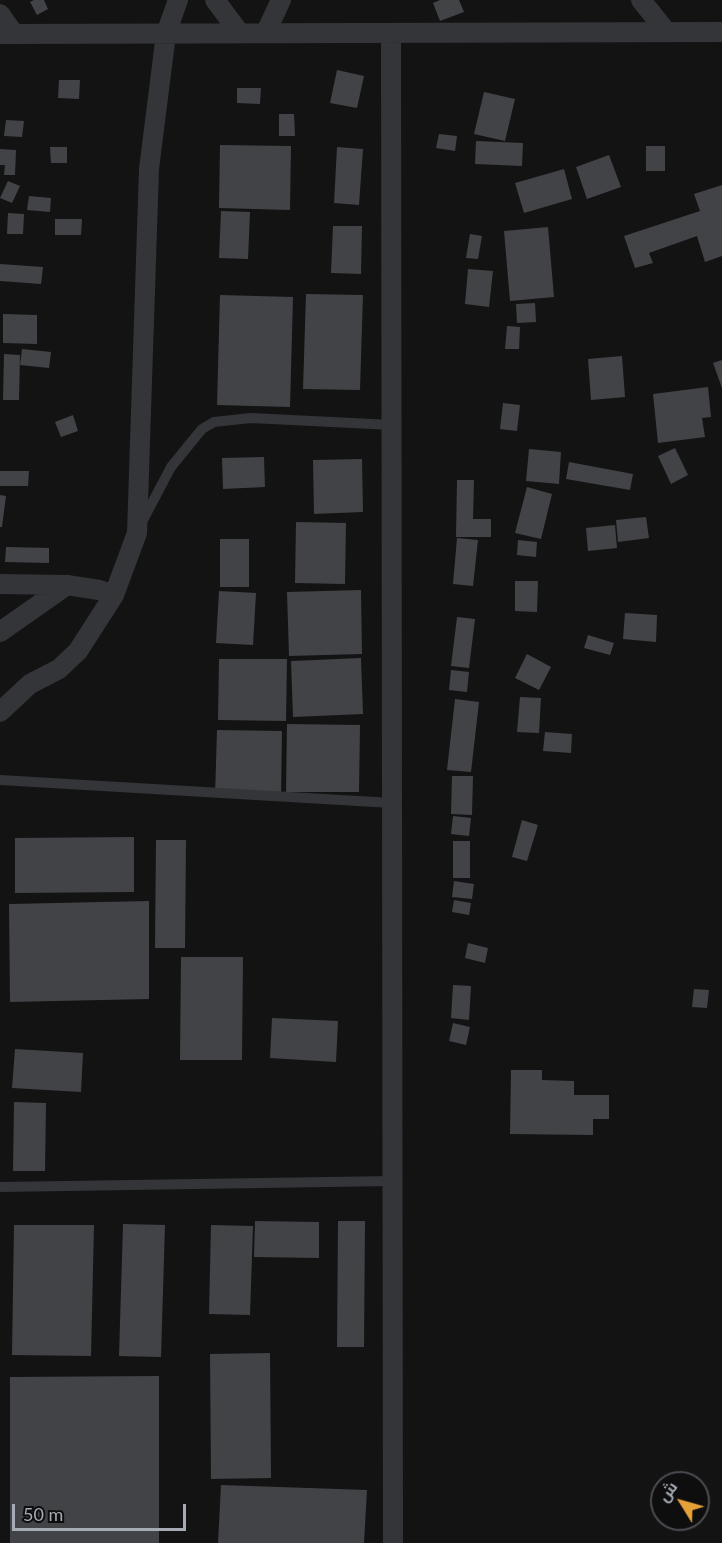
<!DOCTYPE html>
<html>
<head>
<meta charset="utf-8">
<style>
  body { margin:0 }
  #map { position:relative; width:722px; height:1543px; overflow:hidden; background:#131314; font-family:Lato,Cairo,sans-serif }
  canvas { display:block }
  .north { position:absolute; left:650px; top:1471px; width:60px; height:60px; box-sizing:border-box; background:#0e0e0f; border:2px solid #4a4c51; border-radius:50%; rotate:307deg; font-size:16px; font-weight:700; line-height:24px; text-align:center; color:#a5aab4 }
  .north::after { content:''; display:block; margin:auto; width:21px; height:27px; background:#e6a138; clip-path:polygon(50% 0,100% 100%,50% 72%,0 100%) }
  .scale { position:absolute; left:12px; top:1504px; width:174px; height:27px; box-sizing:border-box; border:3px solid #a5aab4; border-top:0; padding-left:8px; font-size:18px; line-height:21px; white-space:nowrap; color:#a5aab4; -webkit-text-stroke:4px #0e0e0f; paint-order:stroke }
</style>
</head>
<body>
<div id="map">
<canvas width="722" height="1543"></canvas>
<div class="north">ش</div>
<div class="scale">50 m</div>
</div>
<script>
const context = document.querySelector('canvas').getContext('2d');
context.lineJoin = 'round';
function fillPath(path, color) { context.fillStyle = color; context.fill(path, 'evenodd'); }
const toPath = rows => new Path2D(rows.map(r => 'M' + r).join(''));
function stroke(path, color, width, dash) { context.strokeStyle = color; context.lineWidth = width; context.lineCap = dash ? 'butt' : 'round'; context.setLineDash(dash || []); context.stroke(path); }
const building = toPath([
  [34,0,44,0,48,9,37,15,30,2],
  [440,0,459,0,464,12,440,21,433,3],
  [337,70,364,76,357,108,330,103],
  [59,80,80,80,79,99,58,98],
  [237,88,261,88,260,104,237,103],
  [484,92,515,99,505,141,474,134],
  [279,114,294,114,295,136,279,136],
  [6,120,24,121,22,137,4,136],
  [439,134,457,136,455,151,436,148],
  [476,141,523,143,522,166,475,164],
  [220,145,291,146,290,210,219,208],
  [646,146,665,146,665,171,646,171],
  [50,147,67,147,67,163,51,163],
  [337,147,363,149,359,205,334,203],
  [0,149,16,150,15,175,4,175,5,165,0,165],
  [609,155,621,187,587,199,576,167],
  [564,169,572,199,524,213,515,183],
  [8,181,20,186,12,203,0,198],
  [722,185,722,256,705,262,697,236,649,253,653,263,635,268,624,236,700,211,694,194],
  [29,196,51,198,50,212,27,210],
  [221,211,250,212,248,259,219,258],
  [8,213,24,214,23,234,7,234],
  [55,219,82,219,81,235,55,235],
  [333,226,362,226,361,274,331,273],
  [548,227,554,297,510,301,504,231],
  [470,234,482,236,478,259,466,258],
  [0,264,43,267,41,284,0,281],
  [468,269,493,271,489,307,465,304],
  [306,294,363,295,360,390,303,389],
  [220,295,293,297,290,407,217,405],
  [535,303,536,322,517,323,516,304],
  [3,314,37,315,37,344,3,343],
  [507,326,520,327,519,349,505,349],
  [22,349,51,352,49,368,20,365],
  [4,354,20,355,19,400,3,400],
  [622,356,625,397,591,400,588,359],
  [722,360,722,388,713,363],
  [708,387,711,417,702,418,705,437,658,443,653,394],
  [503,403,520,405,517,431,500,429],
  [73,415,78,431,61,437,55,422],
  [675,448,688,475,671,484,658,456],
  [529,449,561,452,559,484,526,481],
  [264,457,265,487,223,489,222,458],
  [362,459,363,512,314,514,313,460],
  [569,462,633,474,630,490,566,479],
  [0,471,29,471,28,486,0,486],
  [457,480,474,480,473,519,491,519,491,537,456,537],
  [527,487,552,494,541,539,515,533],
  [0,495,6,496,2,527,0,527],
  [646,517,649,538,618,542,616,520],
  [296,522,346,523,345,584,295,583],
  [615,525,617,548,588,551,586,528],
  [457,538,478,540,473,586,453,584],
  [220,539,249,539,249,587,220,587],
  [518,540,537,542,536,557,517,555],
  [6,547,49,548,49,563,5,562],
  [515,581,538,581,537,612,515,611],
  [361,590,362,654,289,656,287,592],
  [219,591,256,593,253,645,216,643],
  [625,613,657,615,656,642,623,639],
  [457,617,475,619,469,668,451,666],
  [588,635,614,643,610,655,584,648],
  [527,654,551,667,539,690,515,678],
  [361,658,363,714,293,717,291,661],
  [219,659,287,659,286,721,218,720],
  [451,670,469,672,467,692,449,690],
  [520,697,541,698,539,733,517,732],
  [455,699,479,702,471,772,447,770],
  [287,724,360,725,359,792,286,792],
  [217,730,282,731,281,798,215,797],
  [545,732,572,734,571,753,543,751],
  [452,776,473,776,472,815,451,814],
  [453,816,471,818,469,836,451,834],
  [522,820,538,825,527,861,512,857],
  [134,837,134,892,15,893,15,838],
  [156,840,186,840,185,948,155,948],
  [453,841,470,841,470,878,453,878],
  [454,881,474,884,472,899,452,897],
  [454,900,471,903,469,915,452,912],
  [149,901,149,999,10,1002,9,904],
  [468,943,488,948,485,963,465,958],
  [181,957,243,957,242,1060,180,1060],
  [453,985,471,986,469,1020,451,1018],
  [694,989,709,990,707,1008,692,1007],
  [272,1018,338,1021,336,1062,270,1058],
  [453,1023,470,1027,466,1045,449,1041],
  [15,1049,83,1053,81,1092,12,1088],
  [511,1070,542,1070,542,1080,574,1081,574,1095,609,1095,609,1119,593,1119,593,1135,510,1134],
  [14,1102,46,1103,45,1171,13,1171],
  [255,1221,319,1222,319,1258,254,1257],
  [338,1221,365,1221,364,1347,337,1347],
  [123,1224,165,1225,161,1357,119,1356],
  [14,1225,94,1225,91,1356,12,1355],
  [211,1225,253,1226,250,1315,209,1314],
  [270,1353,271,1478,211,1479,210,1354],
  [159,1376,159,1543,10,1543,10,1377],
  [221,1485,367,1490,364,1543,218,1543]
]);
const service = toPath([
  [142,522,171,467,202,429,214,422,251,418,392,425],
  [0,780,392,803],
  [0,1187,393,1181]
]);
const minor = toPath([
  [215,0,239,32],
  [641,0,665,30],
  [0,14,14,34],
  [266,32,281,0],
  [391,33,393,1543],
  [0,34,722,32],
  [0,584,67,585,99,590,114,595],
  [0,632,67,585],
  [0,712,30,684,59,669,78,651,114,595,137,533,149,169,166,34,178,0]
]);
fillPath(building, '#424347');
stroke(service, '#343539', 10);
stroke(minor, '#343539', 20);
</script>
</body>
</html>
